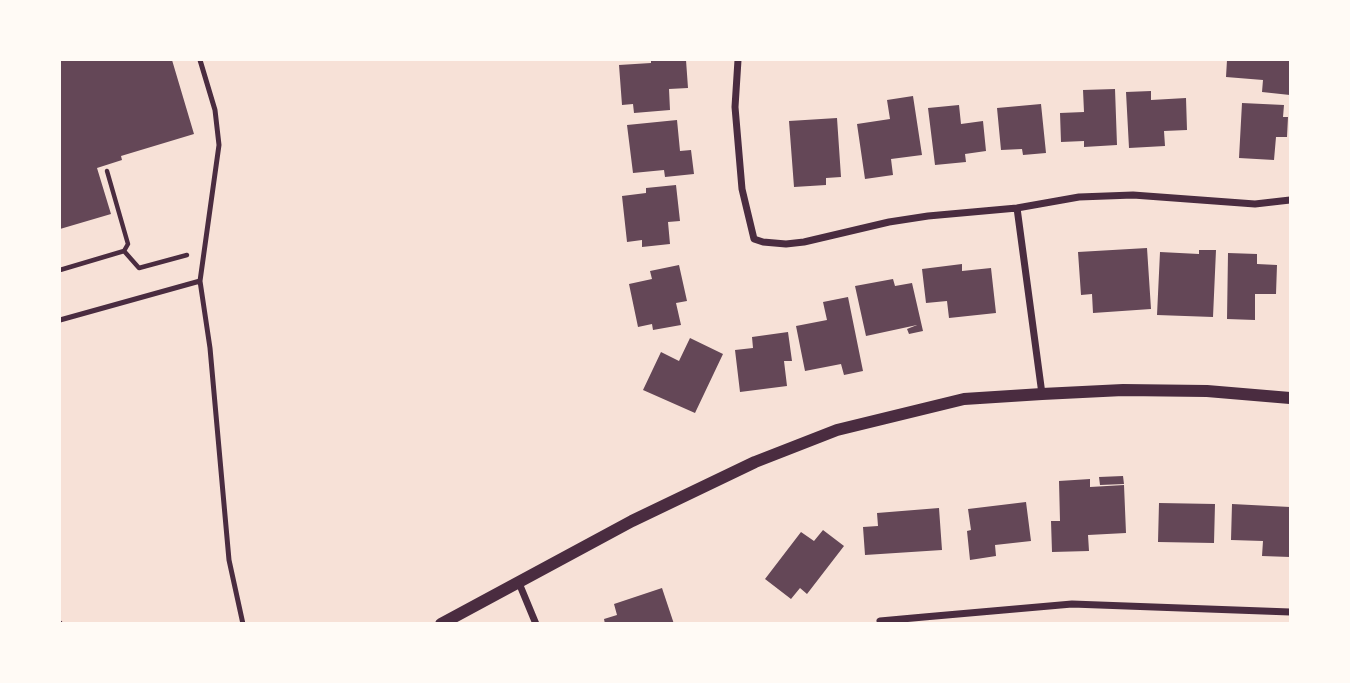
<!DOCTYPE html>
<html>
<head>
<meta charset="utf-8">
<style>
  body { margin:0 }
  #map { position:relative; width:1350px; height:683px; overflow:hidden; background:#f7e1d7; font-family:"Fira Sans Condensed",sans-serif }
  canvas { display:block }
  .frame { position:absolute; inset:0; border:61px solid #fffaf5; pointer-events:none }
</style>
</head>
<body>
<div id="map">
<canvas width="1350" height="683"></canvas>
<div class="frame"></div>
</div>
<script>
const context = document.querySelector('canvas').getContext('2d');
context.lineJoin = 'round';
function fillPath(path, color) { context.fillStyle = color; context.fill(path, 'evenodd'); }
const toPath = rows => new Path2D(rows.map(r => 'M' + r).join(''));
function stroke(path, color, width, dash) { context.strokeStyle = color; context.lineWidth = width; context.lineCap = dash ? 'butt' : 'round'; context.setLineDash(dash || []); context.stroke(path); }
const building = toPath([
  [60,60,172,60,194,134,121,156,122,160,97,168,111,214,60,229],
  [651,60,686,60,688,88,669,89,670,110,634,113,633,104,622,105,619,65,651,63],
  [1227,60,1290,60,1290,95,1262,92,1263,80,1226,77],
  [1115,89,1117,145,1084,147,1084,141,1061,142,1060,113,1084,112,1083,90],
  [1151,91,1151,100,1186,98,1187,130,1164,131,1165,146,1129,148,1126,92],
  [913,96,922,155,891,159,893,175,865,179,857,124,890,119,887,100],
  [1242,103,1284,105,1283,117,1288,117,1287,137,1276,137,1274,160,1239,158],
  [1041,104,1046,153,1023,155,1022,149,1001,150,997,108],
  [959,105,961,124,983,121,986,151,965,154,966,162,935,165,928,108],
  [837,118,841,177,826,178,826,185,794,187,789,121],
  [677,120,680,151,691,150,694,174,665,177,664,170,633,173,627,125],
  [676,185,680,221,668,222,670,244,642,247,642,240,627,242,622,196,646,193,646,188],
  [1147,248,1151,309,1093,313,1092,294,1081,295,1078,252],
  [1199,250,1216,250,1213,317,1157,315,1160,252,1199,254],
  [1228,253,1257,254,1257,264,1277,265,1276,294,1255,294,1255,320,1227,319],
  [962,264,962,271,991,268,996,313,949,318,947,301,926,303,922,269],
  [679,265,687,301,676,303,681,325,653,330,652,324,638,327,629,284,652,279,650,271],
  [893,279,895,286,912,283,923,331,909,334,907,329,917,325,866,336,855,286],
  [848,297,863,371,844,375,841,364,805,371,796,326,827,320,823,302],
  [788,332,792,361,784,361,787,386,740,392,735,350,753,348,752,337],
  [690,338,723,354,695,413,643,390,661,352,679,361],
  [1123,476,1124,484,1100,485,1099,477],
  [1090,479,1090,487,1124,485,1126,533,1088,535,1089,551,1052,552,1051,521,1060,521,1059,481],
  [1026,502,1031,541,995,545,996,556,970,560,967,531,971,530,968,509],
  [1159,503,1215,504,1214,543,1158,542],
  [1232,504,1290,507,1290,557,1262,556,1263,541,1231,540],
  [939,508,942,550,865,555,863,527,878,526,877,513],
  [823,530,844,546,807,594,800,588,791,599,765,579,801,532,814,541],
  [662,588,674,624,605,624,604,619,617,615,614,604]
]);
const path = toPath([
  [124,251,139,268,187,255],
  [60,270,124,251,128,244,107,171]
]);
const service = toPath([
  [200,60,215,110,219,145,200,281],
  [60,320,200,281,210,348,229,560,243,624],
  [60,623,60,624]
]);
const minor = toPath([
  [738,60,735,107,742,189,754,239,763,242,786,244,804,242,889,222,928,216,1017,208,1079,197,1133,195,1255,204,1290,200],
  [1017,208,1042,394],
  [519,583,536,624],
  [881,624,880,621,924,617,1072,604,1290,612]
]);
const tertiary = toPath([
  [441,624,632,521,755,462,837,430,964,399,1042,394,1123,390,1207,391,1290,398]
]);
fillPath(building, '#644757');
stroke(path, '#4a2c40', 4.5);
stroke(service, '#4a2c40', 5);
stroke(minor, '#4a2c40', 7);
stroke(tertiary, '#4a2c40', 12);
</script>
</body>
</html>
